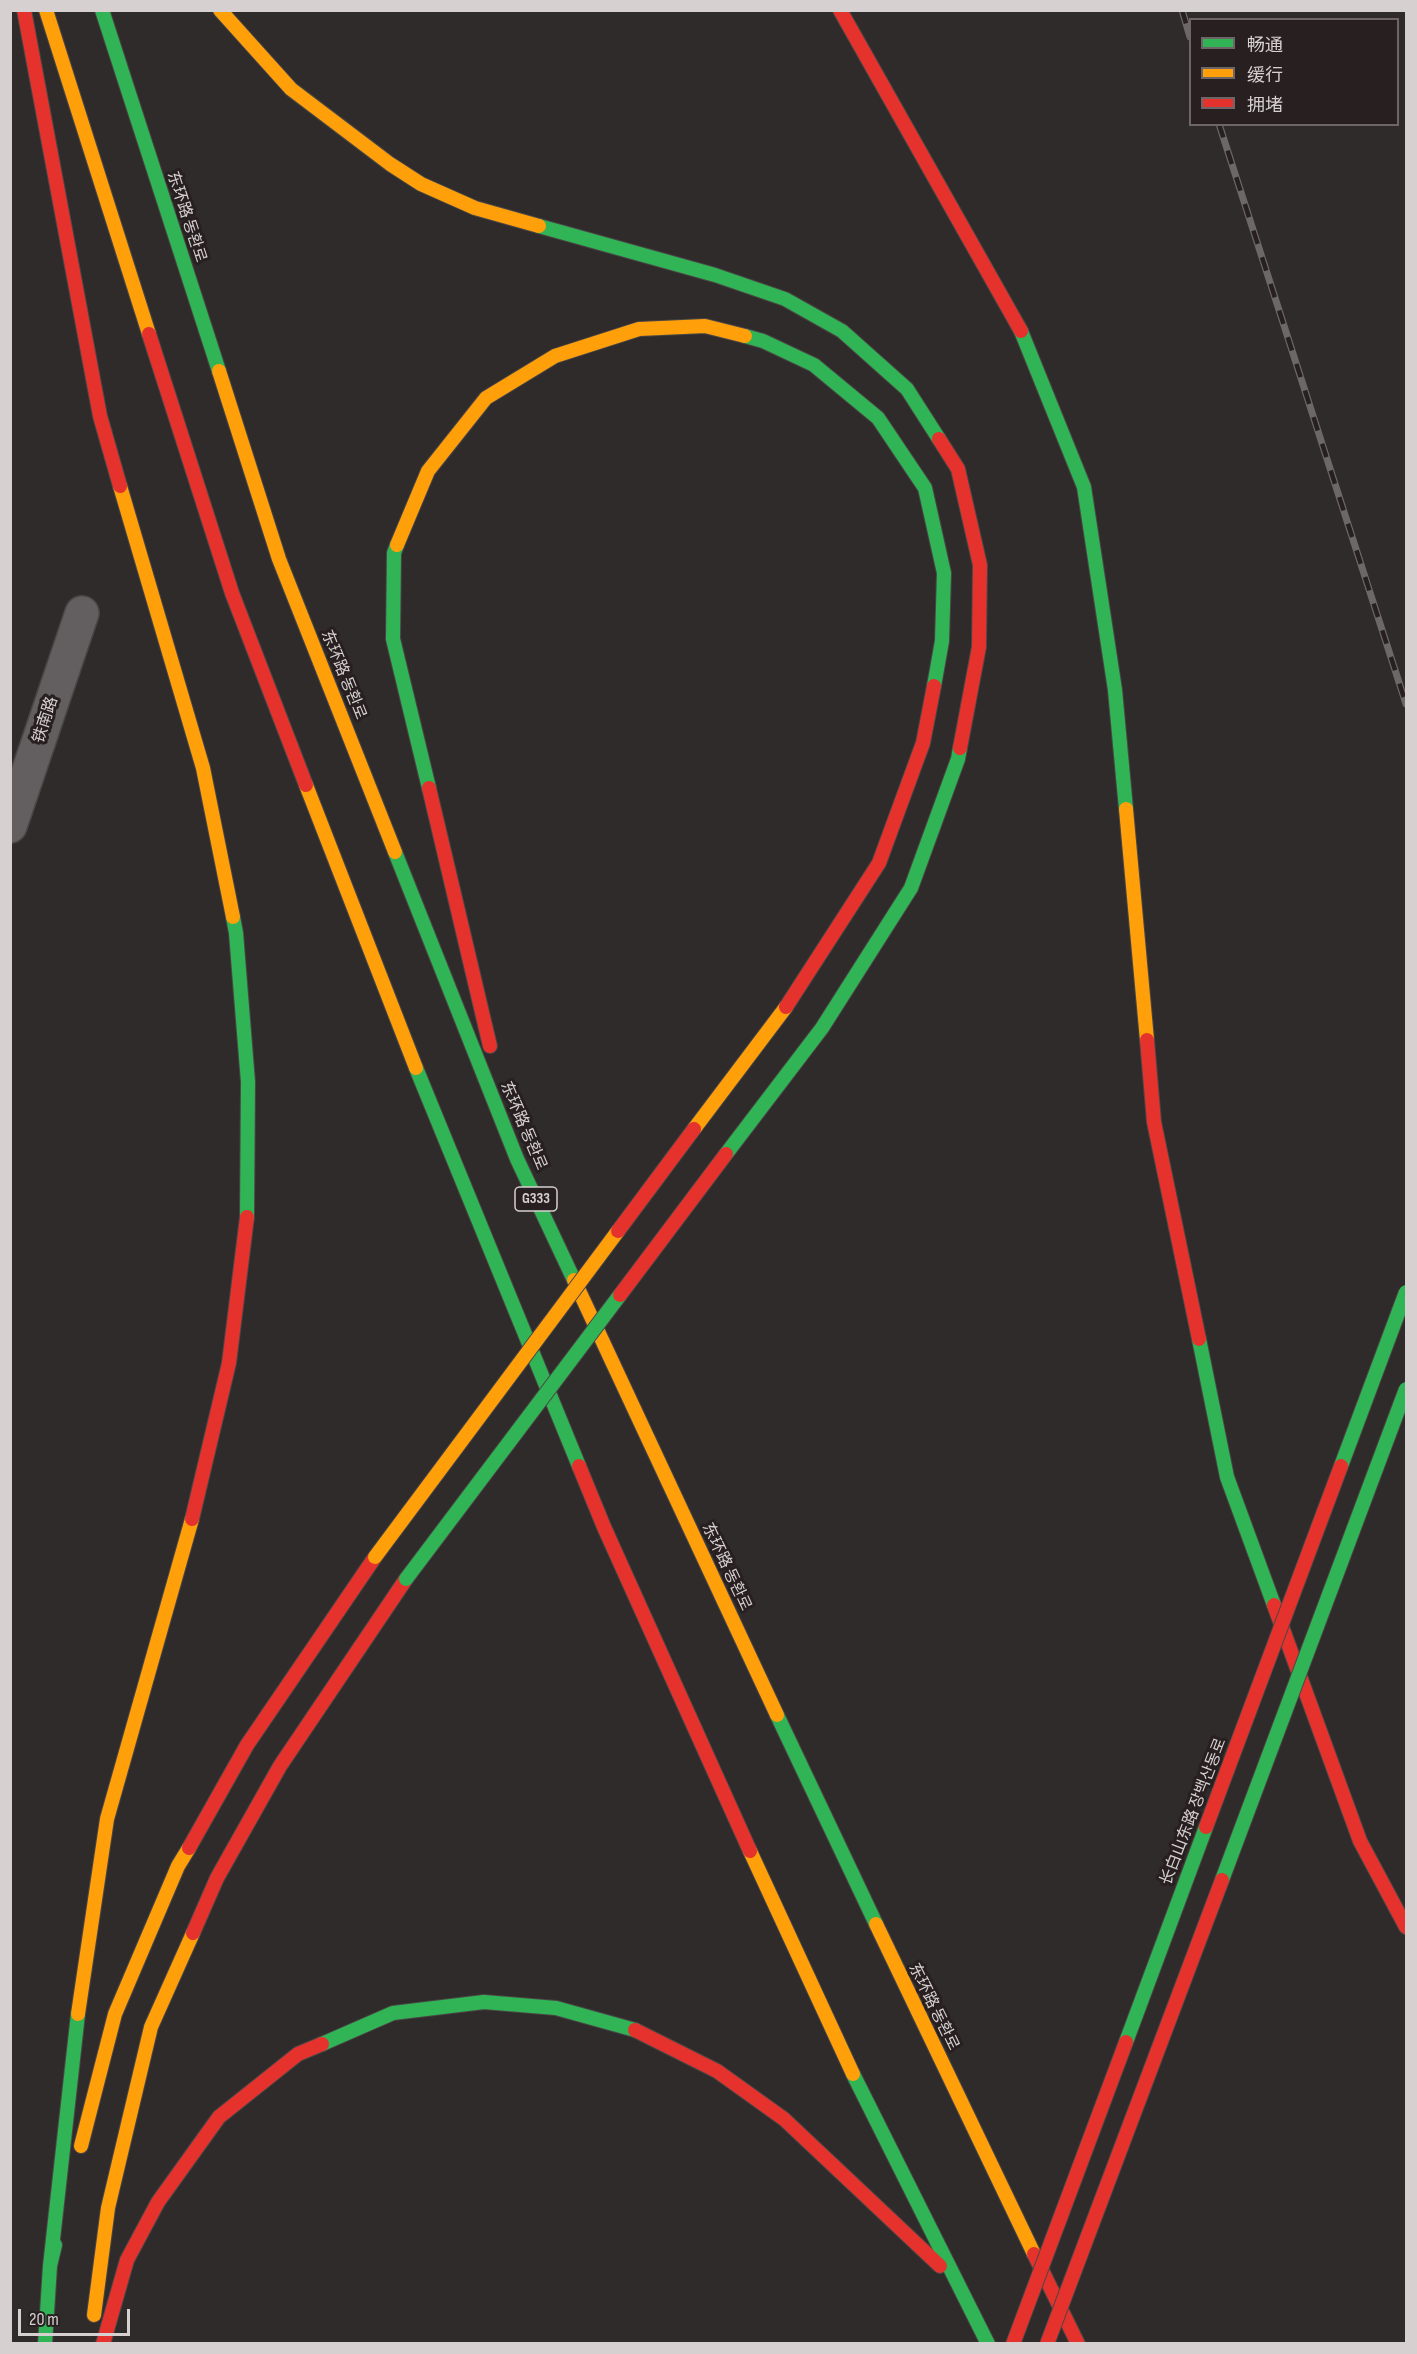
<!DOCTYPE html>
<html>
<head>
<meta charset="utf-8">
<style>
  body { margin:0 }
  #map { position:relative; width:1417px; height:2354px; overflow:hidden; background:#302b2b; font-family:"Sofia Sans Condensed","Noto Sans SC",sans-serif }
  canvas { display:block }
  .frame { position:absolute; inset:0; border:12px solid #d6d0d0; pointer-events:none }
  .legend { position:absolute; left:1189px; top:18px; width:210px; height:108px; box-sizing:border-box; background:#282020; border:2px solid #6e6666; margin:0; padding:8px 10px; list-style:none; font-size:18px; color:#d6d0d0 }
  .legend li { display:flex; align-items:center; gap:12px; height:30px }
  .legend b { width:30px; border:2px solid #6e6666 }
  .scale { position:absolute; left:18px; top:2309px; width:112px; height:27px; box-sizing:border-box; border:3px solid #d6d0d0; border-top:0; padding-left:8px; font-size:18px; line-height:21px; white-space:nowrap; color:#d6d0d0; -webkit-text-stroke:4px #282020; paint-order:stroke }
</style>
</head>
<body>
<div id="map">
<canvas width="1417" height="2354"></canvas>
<div class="frame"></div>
<ul class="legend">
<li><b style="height:8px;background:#30b455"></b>畅通</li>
<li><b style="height:8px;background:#ff9f0a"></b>缓行</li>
<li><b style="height:8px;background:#e5322d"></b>拥堵</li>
</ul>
<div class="scale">20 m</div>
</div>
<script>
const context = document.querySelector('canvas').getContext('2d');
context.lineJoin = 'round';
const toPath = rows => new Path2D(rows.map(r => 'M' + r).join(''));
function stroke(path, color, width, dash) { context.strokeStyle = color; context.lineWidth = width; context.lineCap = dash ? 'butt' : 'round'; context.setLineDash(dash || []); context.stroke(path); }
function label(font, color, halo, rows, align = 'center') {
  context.font = font + ' "Sofia Sans Condensed","Noto Sans SC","Noto Sans KR",sans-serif'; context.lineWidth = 6; context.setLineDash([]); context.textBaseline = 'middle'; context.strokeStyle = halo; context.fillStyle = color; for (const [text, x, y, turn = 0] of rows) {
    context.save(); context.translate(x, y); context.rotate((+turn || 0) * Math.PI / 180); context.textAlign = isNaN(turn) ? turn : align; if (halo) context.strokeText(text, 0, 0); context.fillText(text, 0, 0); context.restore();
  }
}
const street = toPath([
  [10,826,82,613]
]);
const fast = toPath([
  [102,10,219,371],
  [539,226,715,275,785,299,842,331,907,389,939,439],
  [1021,331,1084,487,1115,690,1126,809],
  [745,336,763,341,814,365,878,418,925,488,944,573,942,641,934,686],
  [397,545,394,553,393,639,429,788],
  [395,852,517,1159,574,1280],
  [233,917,236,933,248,1082,247,1217],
  [416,1068,579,1466],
  [726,1154,822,1028,911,888,958,759,960,748],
  [1199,1339,1227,1477,1274,1605],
  [777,1715,876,1924],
  [322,2044,393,2013,484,2002,556,2008,635,2030],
  [853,2074,988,2344],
  [50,2266,78,2014],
  [45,2344,50,2266,55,2245]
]);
const slow = toPath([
  [46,10,149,334],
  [220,10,291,89,390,164,421,184,475,208,539,226],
  [219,371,279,559,395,852],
  [120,486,203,768,233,917],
  [397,545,428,471,486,398,555,356,639,329,705,326,745,336],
  [306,785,416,1068],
  [1126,809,1147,1040],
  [694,1129,786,1007],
  [574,1280,777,1715],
  [750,1851,853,2074],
  [876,1924,1034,2254],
  [78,2014,107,1819,192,1519],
  [81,2146,115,2014,178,1866,189,1848],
  [94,2315,108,2208,151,2027,193,1933]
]);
const jam = toPath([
  [24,10,100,416,120,486],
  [840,10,1021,331],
  [149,334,232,593,306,785],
  [939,439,958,469,980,565,979,647,960,748],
  [429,788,490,1046],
  [786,1007,879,863,923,743,934,686],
  [1147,1040,1154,1122,1199,1339],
  [579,1466,604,1527,750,1851],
  [192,1519,229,1363,247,1217],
  [1274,1605,1360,1841,1406,1927],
  [189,1848,247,1745,375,1557],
  [193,1933,217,1878,280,1766,406,1579],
  [635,2030,717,2071,784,2119,940,2266],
  [1034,2254,1078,2344],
  [103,2344,127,2260,158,2202,219,2117,298,2054,322,2044]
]);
const rail = toPath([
  [1182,10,1190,37],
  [1219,124,1406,704]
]);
const fastBridge = toPath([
  [1341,1466,1406,1292],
  [406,1579,620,1295],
  [1222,1880,1406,1389],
  [1126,2042,1206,1827]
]);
const slowBridge = toPath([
  [375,1557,618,1231]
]);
const jamBridge = toPath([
  [618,1231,694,1129],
  [620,1295,726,1154],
  [1206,1827,1341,1466],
  [1013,2344,1126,2042],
  [1047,2344,1222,1880]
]);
const shields = [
  [536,1199,42]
];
const shieldNames = [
  ["G333",536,1199]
];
const streetNames = [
  ["东环路 동환로",186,217,72],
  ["东环路 동환로",343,675,68],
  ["铁南路",46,720,-72],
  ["东环路 동환로",523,1126,67],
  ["东环路 동환로",726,1567,65],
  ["长白山东路 장백산동로",1194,1812,-69],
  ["东环路 동환로",933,2007,64]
];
stroke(street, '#4a4646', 36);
stroke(fast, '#4a4646', 16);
stroke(slow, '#4a4646', 16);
stroke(jam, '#4a4646', 16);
stroke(street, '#635f60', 33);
stroke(fast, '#30b455', 14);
stroke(slow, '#ff9f0a', 14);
stroke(jam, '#e5322d', 14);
stroke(rail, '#6c6868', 7);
stroke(rail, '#282020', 4.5, [14]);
stroke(fastBridge, '#4a4646', 16, []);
stroke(slowBridge, '#4a4646', 16, []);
stroke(jamBridge, '#4a4646', 16, []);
stroke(fastBridge, '#30b455', 14);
stroke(slowBridge, '#ff9f0a', 14);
stroke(jamBridge, '#e5322d', 14);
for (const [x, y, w] of shields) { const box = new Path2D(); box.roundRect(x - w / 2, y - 12, w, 24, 4.5); context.fillStyle = '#282020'; context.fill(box); stroke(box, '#d6d0d0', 1.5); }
label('bold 15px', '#d6d0d0', null, shieldNames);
label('16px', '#d6d0d0', '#282020', streetNames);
</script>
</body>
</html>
